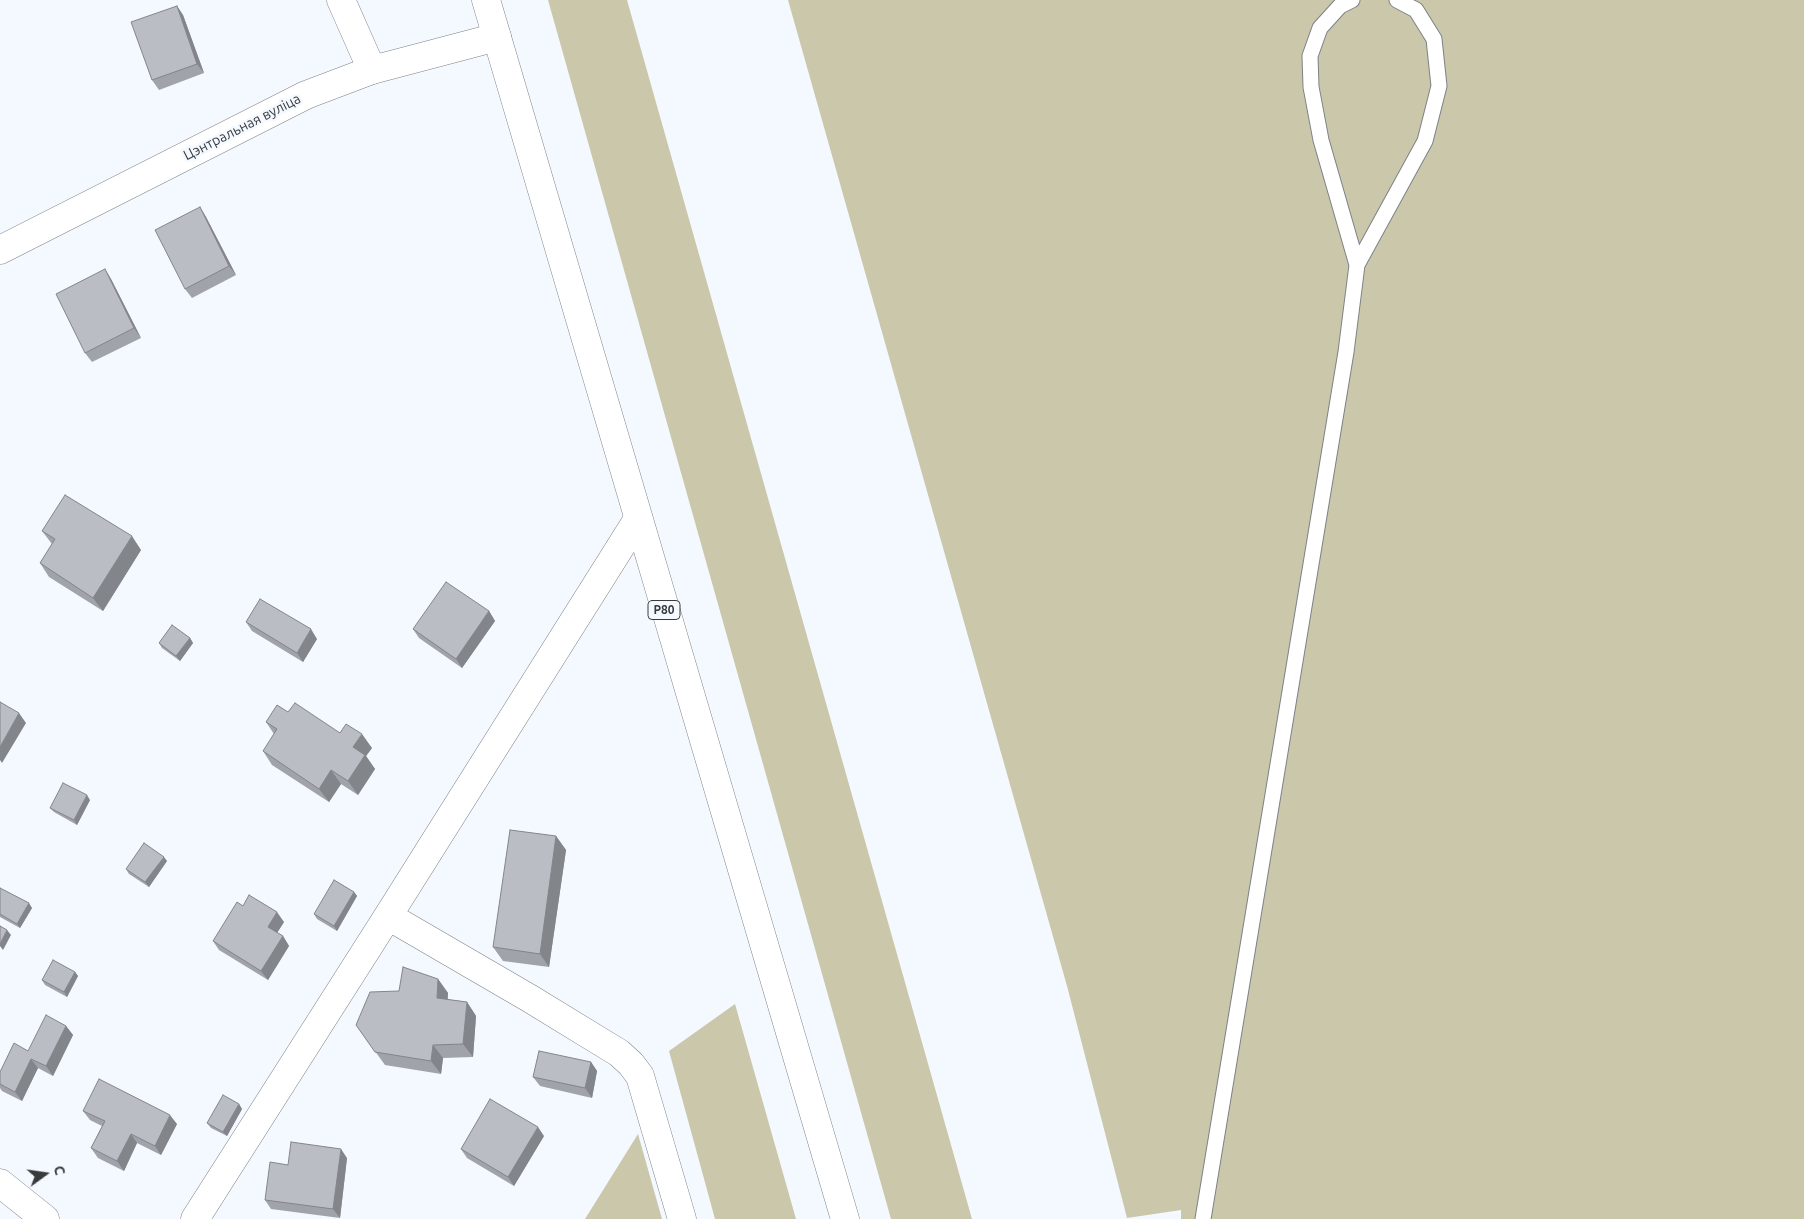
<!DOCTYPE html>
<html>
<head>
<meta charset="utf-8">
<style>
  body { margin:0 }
  #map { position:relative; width:1804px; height:1219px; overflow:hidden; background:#f4f9ff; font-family:Ubuntu,sans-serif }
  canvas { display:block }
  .north { position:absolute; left:20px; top:1149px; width:50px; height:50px; -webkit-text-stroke:4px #f4f9ff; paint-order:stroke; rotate:76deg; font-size:14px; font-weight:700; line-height:20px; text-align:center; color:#383a3c }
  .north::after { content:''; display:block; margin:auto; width:18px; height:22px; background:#383a3c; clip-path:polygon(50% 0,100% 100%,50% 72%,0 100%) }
</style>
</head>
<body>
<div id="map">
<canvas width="1804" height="1219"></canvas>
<div class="north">С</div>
</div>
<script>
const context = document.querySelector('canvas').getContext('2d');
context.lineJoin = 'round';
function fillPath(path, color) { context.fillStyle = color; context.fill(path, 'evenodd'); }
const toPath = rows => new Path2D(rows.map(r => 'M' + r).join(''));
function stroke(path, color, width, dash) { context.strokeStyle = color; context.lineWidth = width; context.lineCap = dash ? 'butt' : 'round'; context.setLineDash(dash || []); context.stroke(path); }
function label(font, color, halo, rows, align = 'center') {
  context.font = font + ' Ubuntu,sans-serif'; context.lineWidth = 5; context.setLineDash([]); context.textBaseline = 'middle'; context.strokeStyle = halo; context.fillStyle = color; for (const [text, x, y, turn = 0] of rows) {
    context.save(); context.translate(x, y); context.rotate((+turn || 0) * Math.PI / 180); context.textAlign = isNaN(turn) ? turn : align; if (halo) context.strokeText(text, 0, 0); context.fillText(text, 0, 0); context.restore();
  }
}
const green = toPath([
  [548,0,627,0,972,1219,891,1219],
  [788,0,1804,0,1804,1219,1181,1219,1181,1210,1127,1218,1067,986],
  [735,1004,796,1219,715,1219,669,1051],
  [638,1134,662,1219,585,1219]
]);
const lane = toPath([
  [1352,0,1340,6,1320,28,1310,56,1311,87,1321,140,1357,265],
  [1203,1219,1346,352,1357,265,1425,141,1439,86,1434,39,1416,10,1397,0]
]);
const street = toPath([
  [341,0,372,70],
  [388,916,529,998,619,1053,631,1064,640,1076,682,1219],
  [0,1183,45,1219],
  [195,1219,388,916,638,519]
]);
const secondary = toPath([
  [0,250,306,95,372,70,497,37]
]);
const primary = toPath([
  [486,0,845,1219]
]);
const wall = toPath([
  [177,6,183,15,204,73,159,90,152,80],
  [200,207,206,217,236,275,192,298,185,289],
  [105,269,111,279,141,338,92,362,85,353],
  [42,531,141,550,103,611,49,577,40,563,52,544],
  [489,611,495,621,462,668,419,638,413,629],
  [246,622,317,639,303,662,252,631],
  [190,638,193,643,180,661,162,648,159,643],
  [288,712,340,733,372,748,366,756,375,769,358,795,341,784,329,802,272,765,263,751,274,734,266,722],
  [90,800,77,825,54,812,50,808],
  [556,836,566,850,549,967,503,961,493,947],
  [167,861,149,887,129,874,126,869],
  [0,888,32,908,20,928,0,917],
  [354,892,357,896,337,931,317,919,314,914],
  [243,906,284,922,277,933,283,936,289,946,268,980,219,950,213,941],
  [75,972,78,976,67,997,45,985,42,980],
  [438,979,448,993,447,1000,467,1002,476,1016,473,1057,443,1058,441,1074,385,1065,356,1025,399,991],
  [66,1026,73,1035,53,1076,38,1068,22,1101,2,1091,0,1088,0,1072,28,1051],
  [591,1062,597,1071,592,1098,540,1086,533,1077],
  [239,1104,242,1109,227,1136,211,1128,207,1123],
  [83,1111,177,1124,161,1155,137,1143,124,1171,98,1158,91,1148,102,1126,90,1120],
  [544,1136,514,1186,467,1158,461,1149],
  [347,1158,340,1218,271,1209,265,1200,288,1165]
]);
const shadedWall = toPath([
  [177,6,183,15,204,73,197,64],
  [200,207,206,217,236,275,229,266],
  [105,269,111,279,141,338,134,328],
  [132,536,141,550,103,611,93,598],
  [489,611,495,621,462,668,456,659],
  [311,629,317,639,303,662,297,653],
  [190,638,193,643,180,661,176,656],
  [19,713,26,723,2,763,0,760,0,747],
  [362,734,372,748,366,756,375,769,358,795,348,781,353,747],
  [331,770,341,784,329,802,319,789],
  [87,795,90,800,77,825,74,820],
  [556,836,566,850,549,967,540,954],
  [164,857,167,861,149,887,145,882],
  [354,892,357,896,337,931,334,926],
  [29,903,32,908,20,928,17,924],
  [277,912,284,922,275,936,268,927],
  [7,930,11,935,3,950,0,946,0,944],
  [283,936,289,946,268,980,261,971],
  [75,972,78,976,67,997,64,992],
  [438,979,448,993,447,1012,437,998],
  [467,1002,476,1016,473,1057,463,1044],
  [66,1026,73,1035,53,1076,46,1066],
  [433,1045,443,1058,441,1074,431,1061],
  [31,1059,38,1068,22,1101,15,1092],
  [591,1062,597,1071,592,1098,585,1088],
  [239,1104,242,1109,227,1136,223,1132],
  [170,1115,177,1124,161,1155,155,1146],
  [538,1127,544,1136,514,1186,508,1177],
  [131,1134,137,1143,124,1171,117,1161],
  [341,1149,347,1158,340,1218,333,1209]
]);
const building = toPath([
  [177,6,197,64,152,80,131,22,177,6],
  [200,207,229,266,185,289,155,230,200,207],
  [105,269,134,328,85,353,56,294,105,269],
  [65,495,132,536,93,598,40,563,55,539,42,531,65,495],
  [446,582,489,611,456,659,413,629,446,582],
  [260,599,311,629,297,653,246,622,260,599],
  [172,625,190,638,176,656,159,643,172,625],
  [0,702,19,713,0,747,0,702],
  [295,703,340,733,346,724,362,734,353,747,365,755,348,781,331,770,319,789,263,751,277,729,266,722,277,705,288,712,295,703],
  [63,783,87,795,74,820,50,808,63,783],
  [510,830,556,836,540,954,493,947,510,830],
  [144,843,164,857,145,882,126,869,144,843],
  [334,880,354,892,334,926,314,914,334,880],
  [0,888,29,903,17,924,0,914,0,888],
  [249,895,277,912,268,927,283,936,261,971,213,941,237,902,243,906,249,895],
  [0,926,7,930,0,944,0,926],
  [53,960,75,972,64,992,42,980,53,960],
  [403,967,438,979,437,998,467,1002,463,1044,433,1045,431,1061,375,1052,356,1025,370,992,399,991,403,967],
  [46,1015,66,1026,46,1066,31,1059,15,1092,0,1084,0,1072,14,1043,28,1051,46,1015],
  [539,1051,591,1062,585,1088,533,1077,539,1051],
  [99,1079,170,1115,155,1146,131,1134,117,1161,91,1148,105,1121,83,1111,99,1079],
  [223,1095,239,1104,223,1132,207,1123,223,1095],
  [490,1099,538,1127,508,1177,461,1149,490,1099],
  [291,1142,341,1149,333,1209,265,1200,270,1162,288,1165,291,1142]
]);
const shields = [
  [664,610,32]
];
const shieldNames = [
  ["Р80",664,610]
];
const streetNames = [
  ["Цэнтральная вуліца",242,127,-27]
];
fillPath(green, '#cac7aa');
stroke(lane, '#7e8287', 17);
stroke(street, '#7e8287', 29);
stroke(secondary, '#7e8287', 29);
stroke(primary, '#7e8287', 29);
stroke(lane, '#fff', 15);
stroke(street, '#fff', 28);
stroke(secondary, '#fff', 28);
stroke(primary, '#fff', 28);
fillPath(wall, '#a0a3a9');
fillPath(shadedWall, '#828589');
fillPath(building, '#babec4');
stroke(building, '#828589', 1);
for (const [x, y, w] of shields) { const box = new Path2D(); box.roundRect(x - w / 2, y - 9.5, w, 19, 4); context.fillStyle = '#f4f9ff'; context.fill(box); stroke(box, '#383a3c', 1); }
label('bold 12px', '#383a3c', null, shieldNames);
label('14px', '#383a3c', '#f4f9ff', streetNames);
</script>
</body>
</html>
